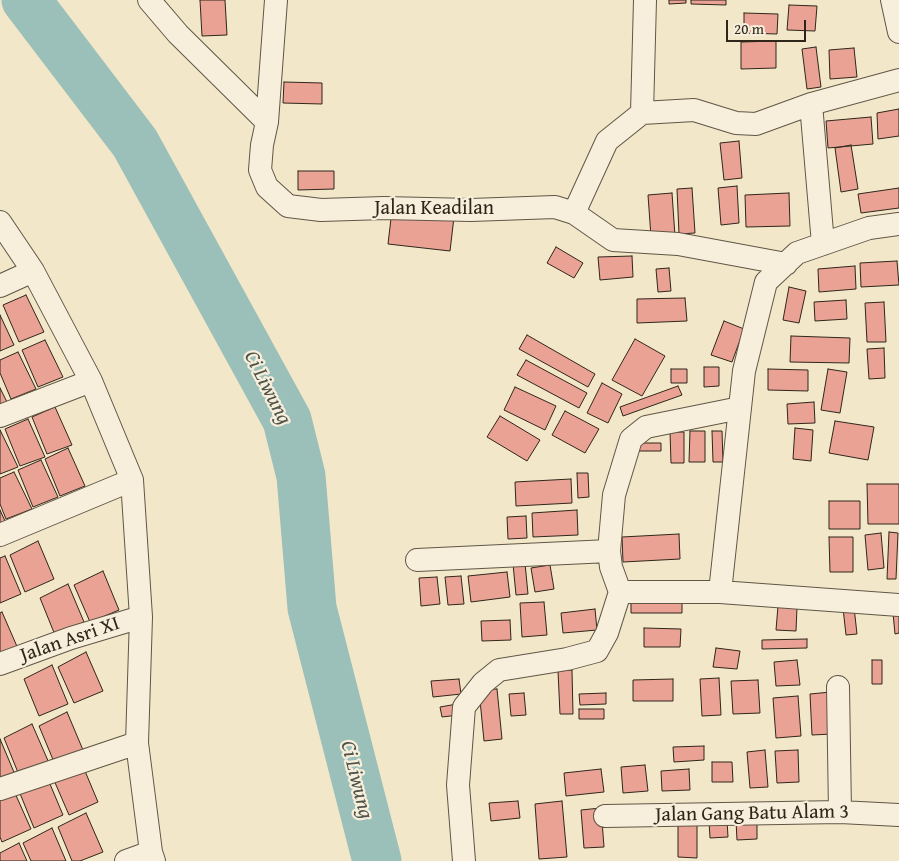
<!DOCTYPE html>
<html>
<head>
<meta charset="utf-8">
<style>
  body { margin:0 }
  #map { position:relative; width:899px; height:861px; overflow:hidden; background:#f2e7c9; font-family:"Gentium Book Plus",serif }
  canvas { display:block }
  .scale { position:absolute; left:726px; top:20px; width:80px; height:22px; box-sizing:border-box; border:2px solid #2f261a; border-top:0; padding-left:6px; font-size:15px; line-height:18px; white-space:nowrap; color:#2f261a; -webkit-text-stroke:4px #f7efdc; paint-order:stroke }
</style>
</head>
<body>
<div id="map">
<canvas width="899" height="861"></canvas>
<div class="scale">20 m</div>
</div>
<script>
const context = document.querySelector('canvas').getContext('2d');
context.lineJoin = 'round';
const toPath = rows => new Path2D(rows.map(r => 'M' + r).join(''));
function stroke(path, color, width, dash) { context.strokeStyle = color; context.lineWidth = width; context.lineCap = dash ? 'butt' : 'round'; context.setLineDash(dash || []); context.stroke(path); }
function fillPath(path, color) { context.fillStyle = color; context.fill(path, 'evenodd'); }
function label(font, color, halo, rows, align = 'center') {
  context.font = font + ' "Gentium Book Plus",serif'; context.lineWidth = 4.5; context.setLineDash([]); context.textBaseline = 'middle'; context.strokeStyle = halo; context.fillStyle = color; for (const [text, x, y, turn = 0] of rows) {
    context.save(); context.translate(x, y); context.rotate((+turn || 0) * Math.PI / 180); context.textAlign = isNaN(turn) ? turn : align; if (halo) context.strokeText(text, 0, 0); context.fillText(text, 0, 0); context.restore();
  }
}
const river = toPath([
  [26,0,135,143,287,420,301,476,312,608,377,861]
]);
const building = toPath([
  [200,0,225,0,227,35,202,36,200,0],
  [669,0,686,0,686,3,669,4,669,0],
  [691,0,726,0,726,5,691,4,691,0],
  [789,5,817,6,815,31,787,30,789,5],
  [744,13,778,14,777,34,744,33,744,13],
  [776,41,776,68,741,69,741,42,776,41],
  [816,47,821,87,807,89,802,49,816,47],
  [854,48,857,77,830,79,829,50,854,48],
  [284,82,322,83,322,104,283,103,284,82],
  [899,109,899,136,878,139,877,113,899,109],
  [871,117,873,144,828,148,826,121,871,117],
  [739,141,742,178,724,180,720,143,739,141],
  [851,145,858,189,841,192,835,148,851,145],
  [298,171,334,171,334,189,298,190,298,171],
  [737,186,739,223,721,225,718,188,737,186],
  [692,188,695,233,679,234,677,189,692,188],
  [899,188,899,208,861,213,858,194,899,188],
  [672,193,675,236,651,237,648,195,672,193],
  [789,193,790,226,746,227,745,195,789,193],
  [392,210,454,217,450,251,388,244,392,210],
  [556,247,583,263,574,278,547,263,556,247],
  [632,256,633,277,600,280,598,257,632,256],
  [897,261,899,285,861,287,860,263,897,261],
  [855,266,856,289,819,292,818,269,855,266],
  [669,268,671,291,658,292,656,269,669,268],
  [789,287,806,291,799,323,783,320,789,287],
  [26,295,44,332,19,342,3,305,26,295],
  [685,298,687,321,637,323,637,299,685,298],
  [846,300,847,319,815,321,814,302,846,300],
  [884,302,886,342,867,342,865,303,884,302],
  [0,315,14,345,0,351,0,315],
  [724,321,744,329,732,362,711,355,724,321],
  [527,335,595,374,588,387,519,349,527,335],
  [791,336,850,338,849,363,790,362,791,336],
  [635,339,665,356,642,396,612,380,635,339],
  [45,340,63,377,38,387,22,350,45,340],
  [884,348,885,378,869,379,867,349,884,348],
  [18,352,36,389,11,399,0,373,0,360,18,352],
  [526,360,587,393,579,408,517,375,526,360],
  [704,367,719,367,719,386,704,387,704,367],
  [671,369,687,369,687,383,671,383,671,369],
  [768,369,808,370,808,391,768,390,768,369],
  [828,369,847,372,840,413,821,410,828,369],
  [602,383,622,394,608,423,587,413,602,383],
  [678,386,682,395,623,416,620,407,678,386],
  [515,387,556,406,545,430,504,410,515,387],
  [0,388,7,402,0,404,0,388],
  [814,402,815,423,788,424,787,404,814,402],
  [55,407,72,445,47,454,32,417,55,407],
  [565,411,599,429,585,453,552,435,565,411],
  [500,416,540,440,527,461,487,437,500,416],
  [28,419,45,457,20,466,5,429,28,419],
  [835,421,874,427,868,460,829,453,835,421],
  [795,428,813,430,811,461,793,459,795,428],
  [0,430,18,467,0,474,0,430],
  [690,431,705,431,705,462,689,462,690,431],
  [712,431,722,431,723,462,713,462,712,431],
  [670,432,684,432,684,463,671,463,670,432],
  [639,443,661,443,661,451,639,451,639,443],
  [68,448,85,486,60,496,45,459,68,448],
  [41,460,58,497,33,507,18,470,41,460],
  [14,472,32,509,6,519,0,504,0,478,14,472],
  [577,473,588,473,589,497,578,498,577,473],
  [571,479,572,503,516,506,515,482,571,479],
  [867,484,899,484,899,524,868,524,867,484],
  [829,501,860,501,860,529,829,529,829,501],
  [0,510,5,521,0,523,0,510],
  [577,510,578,535,533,537,532,513,577,510],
  [526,516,527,538,508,539,507,517,526,516],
  [889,532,898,533,896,579,887,579,889,532],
  [881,533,884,568,868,570,865,535,881,533],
  [679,534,680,559,623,562,622,537,679,534],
  [829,537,853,537,853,572,830,572,829,537],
  [38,541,54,579,25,592,10,555,38,541],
  [5,556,21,594,0,603,0,558,5,556],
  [525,563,528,594,516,595,513,564,525,563],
  [550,565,554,589,535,592,531,568,550,565],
  [103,571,119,610,90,622,74,585,103,571],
  [507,572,510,597,471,602,468,576,507,572],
  [461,576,464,604,448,605,445,577,461,576],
  [437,577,440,604,421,606,419,578,437,577],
  [68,584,84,622,55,635,40,598,68,584],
  [682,597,682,613,631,613,631,598,682,597],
  [544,602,547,635,522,637,520,603,544,602],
  [778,606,797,607,796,631,776,630,778,606],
  [854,607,857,634,846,635,843,608,854,607],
  [595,609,597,630,563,633,561,613,595,609],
  [2,612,19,651,0,659,0,613,2,612],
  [899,612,899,633,895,634,893,613,899,612],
  [510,620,511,640,482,641,481,621,510,620],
  [644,628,681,629,680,647,644,647,644,628],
  [807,639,807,648,762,649,762,640,807,639],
  [716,648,740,651,737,669,713,667,716,648],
  [86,652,103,691,74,703,58,667,86,652],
  [797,660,800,685,776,686,774,662,797,660],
  [872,660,882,660,882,684,872,684,872,660],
  [52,665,68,704,39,716,24,679,52,665],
  [572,670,573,714,560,714,558,671,572,670],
  [719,678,721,715,702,716,700,679,719,678],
  [459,679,461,694,433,697,431,681,459,679],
  [673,679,673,701,633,701,633,680,673,679],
  [758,680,760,713,733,714,731,681,758,680],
  [497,689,502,739,484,741,479,690,497,689],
  [831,692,833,734,812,735,810,694,831,692],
  [524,693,526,715,511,716,509,694,524,693],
  [606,693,606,704,580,705,579,694,606,693],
  [798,696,801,736,776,738,773,698,798,696],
  [457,704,459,715,442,717,440,707,457,704],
  [579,709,604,709,604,719,579,719,579,709],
  [67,712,83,750,54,762,39,726,67,712],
  [32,724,49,763,19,775,4,738,32,724],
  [0,739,16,777,0,784,0,739],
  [704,746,704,760,674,762,673,747,704,746],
  [765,750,768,787,750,788,747,752,765,750],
  [798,750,799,782,777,783,775,751,798,750],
  [712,762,732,762,733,782,712,782,712,762],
  [82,764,98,802,69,815,53,778,82,764],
  [645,765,648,791,623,793,621,767,645,765],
  [601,769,604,792,566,796,564,773,601,769],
  [689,769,690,790,662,791,661,771,689,769],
  [47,777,63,815,34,828,19,791,47,777],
  [14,791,31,829,2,842,0,837,0,798,14,791],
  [518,801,520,818,491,821,489,803,518,801],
  [562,801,567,857,539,859,535,804,562,801],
  [601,808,604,847,584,848,581,810,601,808],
  [86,813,103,852,80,861,72,861,58,827,86,813],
  [727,820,728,837,710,838,709,821,727,820],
  [757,820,757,839,737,840,736,821,757,820],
  [678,821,697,821,697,858,678,857,678,821],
  [52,828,66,861,31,861,23,843,52,828],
  [19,843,27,861,0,861,0,853,19,843]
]);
const street = toPath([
  [149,0,178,34,267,122],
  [276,0,267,122,262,145,260,170,267,187,288,206,321,210,384,208,471,210,555,207,574,213,613,240,678,244,786,264],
  [892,0,899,32],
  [811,104,823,244],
  [642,113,645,0],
  [574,213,607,141,642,113,694,110,736,123,756,124,811,104,899,80],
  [0,222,33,271,91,381,132,480,0,535],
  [0,286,33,271],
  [0,416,91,381],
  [132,480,141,617,137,743],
  [417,560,609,551],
  [620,592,720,592,899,605],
  [720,592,744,371,766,282,797,253,869,228,899,224],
  [0,664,71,638,141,617],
  [838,687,840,812],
  [0,789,137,743,151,852],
  [605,816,840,812,899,815],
  [126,861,151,852,154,861],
  [464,861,458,785,464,707,483,683,499,670,567,659,597,651,607,633,620,592,611,567,609,551,614,495,631,439,646,427,740,408]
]);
const streetNames = [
  ["Jalan Keadilan",434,209],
  ["Jalan Asri XI",70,640,-19],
  ["Jalan Gang Batu Alam 3",752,814,-1]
];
const waterNames = [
  ["Ci Liwung",267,388,63],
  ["Ci Liwung",356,780,76]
];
stroke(river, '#9bbfb9', 49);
fillPath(building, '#eaa295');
stroke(building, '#2f261a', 1);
stroke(street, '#605646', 24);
stroke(street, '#f7efdc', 22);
label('20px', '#2f261a', '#f7efdc', streetNames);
label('italic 21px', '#4f544a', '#f7efdc', waterNames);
</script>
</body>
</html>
